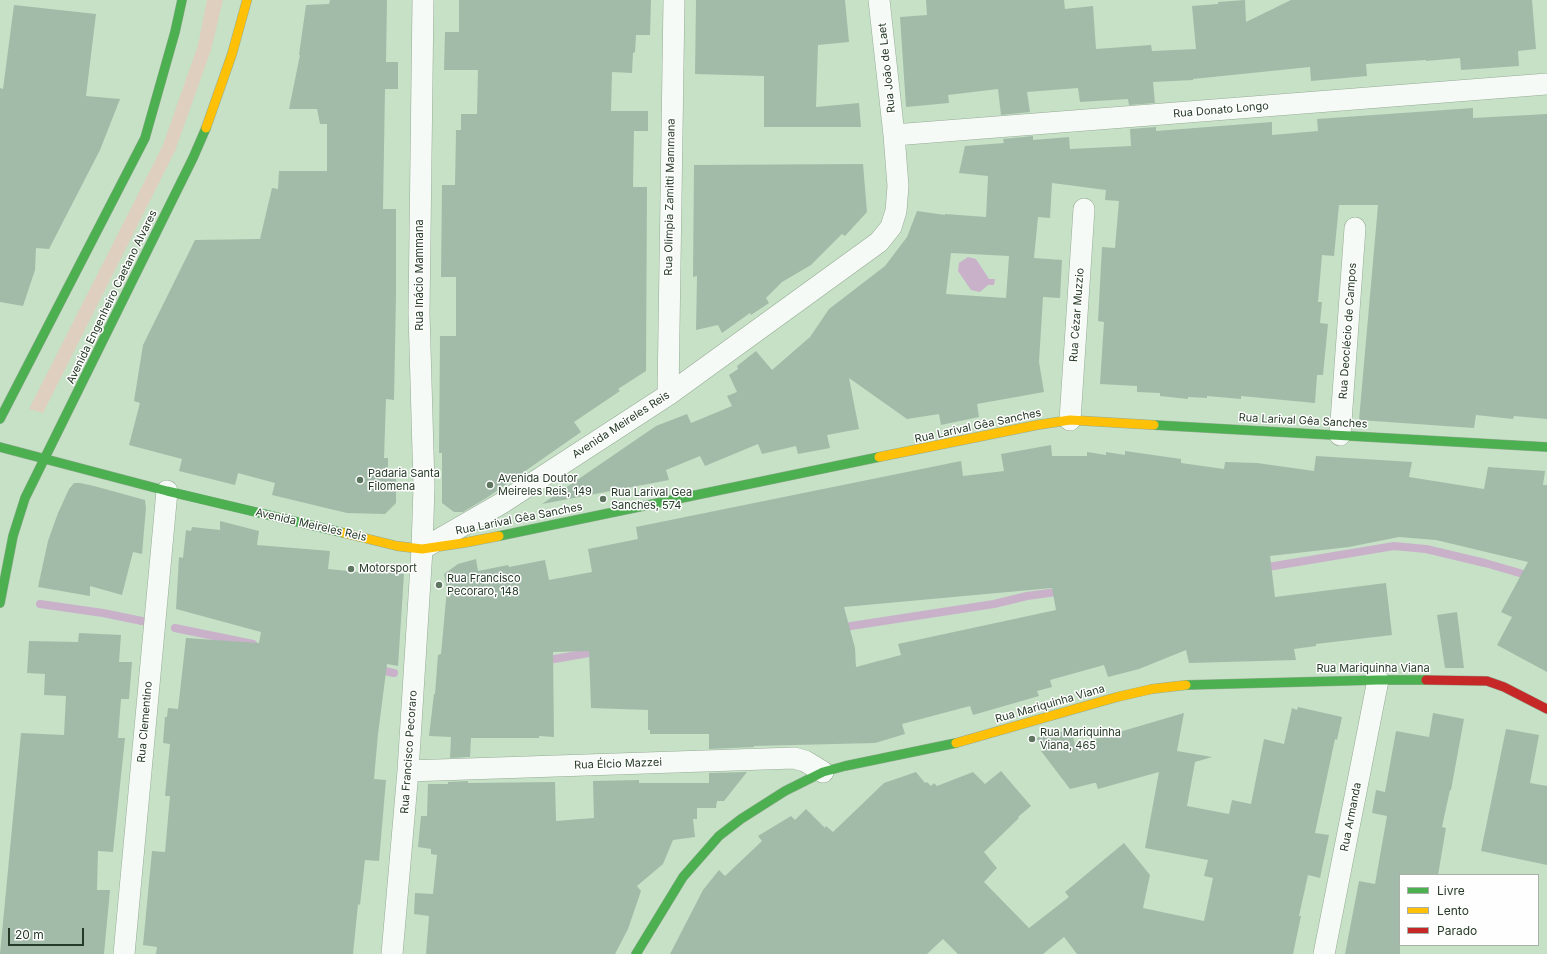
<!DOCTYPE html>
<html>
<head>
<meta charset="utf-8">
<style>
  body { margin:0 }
  #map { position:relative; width:1547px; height:954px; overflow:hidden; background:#c6e1c6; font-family:Inter,sans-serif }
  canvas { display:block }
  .legend { position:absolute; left:1399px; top:874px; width:140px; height:72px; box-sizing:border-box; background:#fefefe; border:1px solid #a8b0a8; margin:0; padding:5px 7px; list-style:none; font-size:12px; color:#263b27 }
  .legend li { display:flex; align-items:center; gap:8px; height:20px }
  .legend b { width:20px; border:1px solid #a8b0a8 }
  .scale { position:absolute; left:8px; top:928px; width:76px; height:18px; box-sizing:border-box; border:2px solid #263b27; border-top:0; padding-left:5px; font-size:12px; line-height:14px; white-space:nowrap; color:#263b27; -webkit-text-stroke:3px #fefefe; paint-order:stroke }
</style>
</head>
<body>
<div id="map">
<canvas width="1547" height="954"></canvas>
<ul class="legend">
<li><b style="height:5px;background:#4caf50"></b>Livre</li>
<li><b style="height:5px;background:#ffc107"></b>Lento</li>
<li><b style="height:5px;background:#c62828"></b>Parado</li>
</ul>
<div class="scale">20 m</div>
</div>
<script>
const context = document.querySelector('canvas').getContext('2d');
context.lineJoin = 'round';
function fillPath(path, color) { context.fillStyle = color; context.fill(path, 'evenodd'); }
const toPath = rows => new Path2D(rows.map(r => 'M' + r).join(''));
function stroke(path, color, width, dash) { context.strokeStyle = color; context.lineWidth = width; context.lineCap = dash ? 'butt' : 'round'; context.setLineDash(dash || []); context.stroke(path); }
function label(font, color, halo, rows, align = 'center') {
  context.font = font + ' Inter,sans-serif'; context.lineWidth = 3; context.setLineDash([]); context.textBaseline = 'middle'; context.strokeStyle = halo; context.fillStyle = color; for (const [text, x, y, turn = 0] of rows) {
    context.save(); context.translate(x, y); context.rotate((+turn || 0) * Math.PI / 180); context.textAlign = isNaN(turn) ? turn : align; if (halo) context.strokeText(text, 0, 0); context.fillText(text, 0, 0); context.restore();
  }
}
const green = toPath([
  [207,0,223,0,211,50,175,151,43,413,29,409,163,145,198,45]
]);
const water = toPath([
  [968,257,976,259,989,279,995,279,994,285,988,285,980,292,971,290,958,271,959,263]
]);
const stream = toPath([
  [1262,568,1394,546,1426,549,1485,563,1547,581],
  [40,604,103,613,142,621],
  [175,628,253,644],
  [838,628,994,604,1027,596,1064,591],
  [543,661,600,651],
  [376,669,394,673]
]);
const building = toPath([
  [330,0,387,0,386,62,398,62,398,89,385,89,383,209,396,209,396,295,394,400,386,399,384,458,388,458,388,474,396,475,396,503,385,514,347,513,272,495,275,483,238,473,235,485,179,471,182,459,129,445,140,403,134,401,143,345,195,240,260,239,272,188,278,189,279,171,327,171,327,124,320,124,317,109,289,109,300,55,299,55,306,5,329,4],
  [459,0,651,0,650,35,636,35,635,52,633,53,632,73,612,72,611,111,648,111,648,131,634,131,633,187,647,187,646,371,618,389,620,391,574,422,581,432,488,497,463,512,454,512,442,503,442,453,439,453,440,336,456,336,456,277,441,277,442,185,455,185,456,130,461,130,461,114,477,114,478,70,444,70,445,32,459,32],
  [696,0,845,0,849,42,818,45,816,107,859,103,861,127,764,127,764,76,695,74],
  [926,0,1064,0,1065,9,1093,6,1096,49,1151,45,1152,51,1196,49,1192,6,1218,4,1218,2,1245,0,1246,22,1291,0,1532,0,1536,49,1518,51,1519,66,1461,70,1460,58,1426,61,1426,60,1366,64,1367,76,1311,81,1310,67,1193,79,1193,80,1153,82,1155,103,1129,105,1128,99,1080,102,1078,88,1027,92,1030,112,1001,115,998,89,948,95,949,103,906,107,900,17,927,15],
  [14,5,96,14,86,96,120,99,100,150,49,249,36,248,35,270,23,306,0,302,0,88,3,89],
  [1473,108,1473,118,1547,114,1547,419,1514,416,1513,419,1476,415,1474,428,1359,420,1378,205,1339,205,1334,256,1322,255,1318,302,1322,302,1320,323,1328,324,1323,375,1317,375,1315,403,1241,396,1241,399,1207,396,1207,398,1188,397,1188,399,1160,396,1160,393,1137,392,1137,386,1100,384,1104,322,1098,321,1102,247,1115,248,1119,201,1105,200,1106,190,1052,183,1050,218,1038,217,1034,258,1062,260,1060,298,1043,297,1039,362,1044,392,977,404,979,417,941,425,939,414,907,419,849,378,859,429,827,435,830,448,798,454,796,446,762,454,758,444,705,466,700,456,666,470,669,480,542,504,656,426,687,414,691,423,732,406,727,396,737,392,729,375,738,369,737,366,756,351,772,370,810,337,829,309,885,266,907,237,917,211,945,215,945,214,986,217,988,176,959,173,965,146,1004,143,1003,139,1033,136,1033,140,1069,137,1070,149,1131,146,1130,129,1156,127,1156,131,1272,122,1272,135,1318,131,1317,119],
  [951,253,1009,256,1006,298,946,294],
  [863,164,867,212,845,236,842,234,811,265,782,282,766,298,769,303,751,315,750,313,722,333,718,325,696,330,697,276,693,277,694,165],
  [1051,445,1052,456,1087,456,1087,452,1106,455,1106,452,1125,455,1125,451,1181,459,1181,463,1224,469,1225,462,1257,463,1314,471,1316,456,1412,462,1409,477,1484,489,1488,467,1545,471,1543,485,1547,485,1547,672,1497,645,1512,617,1501,612,1528,562,1436,540,1399,537,1349,547,1270,556,1275,597,1386,583,1392,635,1316,644,1316,646,1294,649,1296,660,1189,663,1186,650,1139,669,1108,677,1104,665,1050,680,1052,687,1037,691,1039,696,973,715,970,706,902,724,905,734,875,743,754,746,754,747,709,749,709,734,650,734,650,730,648,730,648,710,591,708,589,651,553,652,554,737,539,736,539,738,471,738,470,757,450,758,451,737,429,736,434,694,435,694,438,655,441,654,447,589,444,574,458,564,476,559,478,571,508,565,509,567,545,560,549,580,592,572,588,549,638,539,636,527,961,461,963,476,1004,471,1001,454],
  [1052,588,1056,610,898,644,901,655,856,667,855,648,844,607],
  [74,483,80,483,94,486,145,500,146,508,142,554,133,552,122,595,90,586,90,596,38,587,48,541,58,513,69,489],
  [220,521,259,531,257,545,330,551,328,569,369,573,369,571,404,574,398,666,387,664,378,734,374,779,386,780,379,861,365,860,360,905,358,904,353,954,156,954,157,947,143,945,152,851,165,852,170,796,165,796,170,744,163,743,165,717,167,717,168,708,178,709,186,638,259,643,261,632,176,609,179,557,183,558,186,530,191,531,192,527,220,530],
  [1457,612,1464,668,1445,668,1437,615],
  [79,633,121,635,119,662,132,662,129,699,121,699,118,738,125,738,113,852,98,851,97,890,110,890,104,954,0,954,21,733,64,735,66,696,44,695,45,674,27,673,29,641,78,642],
  [1298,707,1342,717,1337,740,1335,739,1315,833,1329,835,1320,878,1308,875,1299,916,1301,916,1293,954,1077,954,1064,937,1043,954,958,954,943,939,927,954,670,954,703,890,719,870,725,876,762,841,758,836,791,816,795,820,806,809,825,828,826,826,833,832,884,783,916,772,925,783,927,782,931,786,934,783,937,786,973,772,985,784,1001,771,1031,806,1018,817,1019,818,984,852,997,868,984,882,1029,928,1069,897,1065,892,1124,843,1150,875,1143,908,1204,921,1213,878,1204,876,1208,860,1145,848,1159,772,1098,789,1096,783,1094,783,1070,789,1041,751,1046,750,1036,738,1071,729,1075,745,1184,713,1177,751,1212,757,1195,762,1187,806,1229,814,1232,800,1251,804,1264,739,1284,744,1292,708,1297,710],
  [1433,713,1464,719,1451,790,1450,790,1442,827,1446,828,1438,875,1400,875,1400,954,1345,954,1359,881,1375,884,1387,816,1372,813,1376,790,1385,792,1396,731,1429,737],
  [1506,729,1539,735,1530,783,1547,786,1547,865,1481,851],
  [747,772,724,801,717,801,716,808,697,808,697,819,693,819,695,837,673,840,663,864,637,886,641,891,628,929,615,954,426,954,429,916,414,914,415,893,433,894,437,855,431,854,431,849,418,847,421,816,427,816,428,784,448,784,448,782,468,781,468,783,555,782,556,821,594,818,593,781,639,780,639,783,709,783,709,773]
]);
const street = toPath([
  [894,135,1547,84],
  [668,395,674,0],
  [1070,420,1084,209],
  [1340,435,1355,228],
  [424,548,502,503,668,395,879,242,891,227,896,211,898,186,894,135,879,0],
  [408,771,794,758,805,761,823,772],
  [124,954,167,491],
  [392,954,408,771,422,549,424,486,419,313,423,0],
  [1324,954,1378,680]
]);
const fast = toPath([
  [0,419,145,138,175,32,182,0],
  [1154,425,1547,447],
  [0,447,167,491,344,533],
  [499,536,879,457],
  [0,603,13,536,25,498,193,158,206,128],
  [1186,685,1378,680,1426,680],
  [636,954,683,877,719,836,741,819,785,791,823,772,845,766,956,743]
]);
const slow = toPath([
  [206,128,232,54,247,0],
  [879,457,1037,425,1070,420,1154,425],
  [344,533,397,546,422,549,463,543,499,536],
  [956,743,1117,697,1152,689,1186,685]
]);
const jam = toPath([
  [1426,680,1487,681,1504,687,1547,709]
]);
const markers = [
  [360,480,4,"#5e755f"],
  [490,485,4,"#5e755f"],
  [603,499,4,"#5e755f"],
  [351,569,4,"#5e755f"],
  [439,585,4,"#5e755f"],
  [1032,739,4,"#5e755f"]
];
const streetNames = [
  ["Rua João de Laet",887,68,-96],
  ["Rua Donato Longo",1221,110,-5],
  ["Rua Olimpia Zamitti Mammana",670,197,-89],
  ["Rua Inácio Mammana",420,275,-90],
  ["Avenida Engenheiro Caetano Alvares",112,297,-64],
  ["Rua Cézar Muzzio",1077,315,-86],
  ["Rua Deoclécio de Campos",1348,331,-86],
  ["Rua Larival Gêa Sanches",1303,421,3],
  ["Avenida Meireles Reis",621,425,-33],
  ["Rua Larival Gêa Sanches",978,426,-12],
  ["Rua Larival Gêa Sanches",519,519,-11],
  ["Avenida Meireles Reis",311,525,13],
  ["Rua Mariquinha Viana",1373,669],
  ["Rua Mariquinha Viana",1050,704,-16],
  ["Rua Clementino",145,722,-85],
  ["Rua Francisco Pecoraro",409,752,-86],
  ["Rua Élcio Mazzei",618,764,-2],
  ["Rua Armanda",1351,817,-79]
];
const poiNames = [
  ["Padaria Santa",368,474],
  ["Filomena",368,487],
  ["Avenida Doutor",498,479],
  ["Meireles Reis, 149",498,492],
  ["Rua Larival Gea",611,493],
  ["Sanches, 574",611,506],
  ["Motorsport",359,569],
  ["Rua Francisco",447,579],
  ["Pecoraro, 148",447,592],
  ["Rua Mariquinha",1040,733],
  ["Viana, 465",1040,746]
];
fillPath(green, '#dfcfbf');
fillPath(water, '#c9b1ca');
stroke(stream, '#c9b1ca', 8);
fillPath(building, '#a2bba9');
stroke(street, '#96ab96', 22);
stroke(fast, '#96ab96', 10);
stroke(slow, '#96ab96', 10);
stroke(jam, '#96ab96', 10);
stroke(street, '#f6faf6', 21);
stroke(fast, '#4caf50', 9);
stroke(slow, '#ffc107', 9);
stroke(jam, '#c62828', 9);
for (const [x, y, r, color] of markers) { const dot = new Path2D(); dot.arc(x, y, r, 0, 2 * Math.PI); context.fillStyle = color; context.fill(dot); stroke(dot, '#fefefe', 1.5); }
label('11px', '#263b27', '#fefefe', streetNames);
label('11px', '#263b27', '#fefefe', poiNames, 'left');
</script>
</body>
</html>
